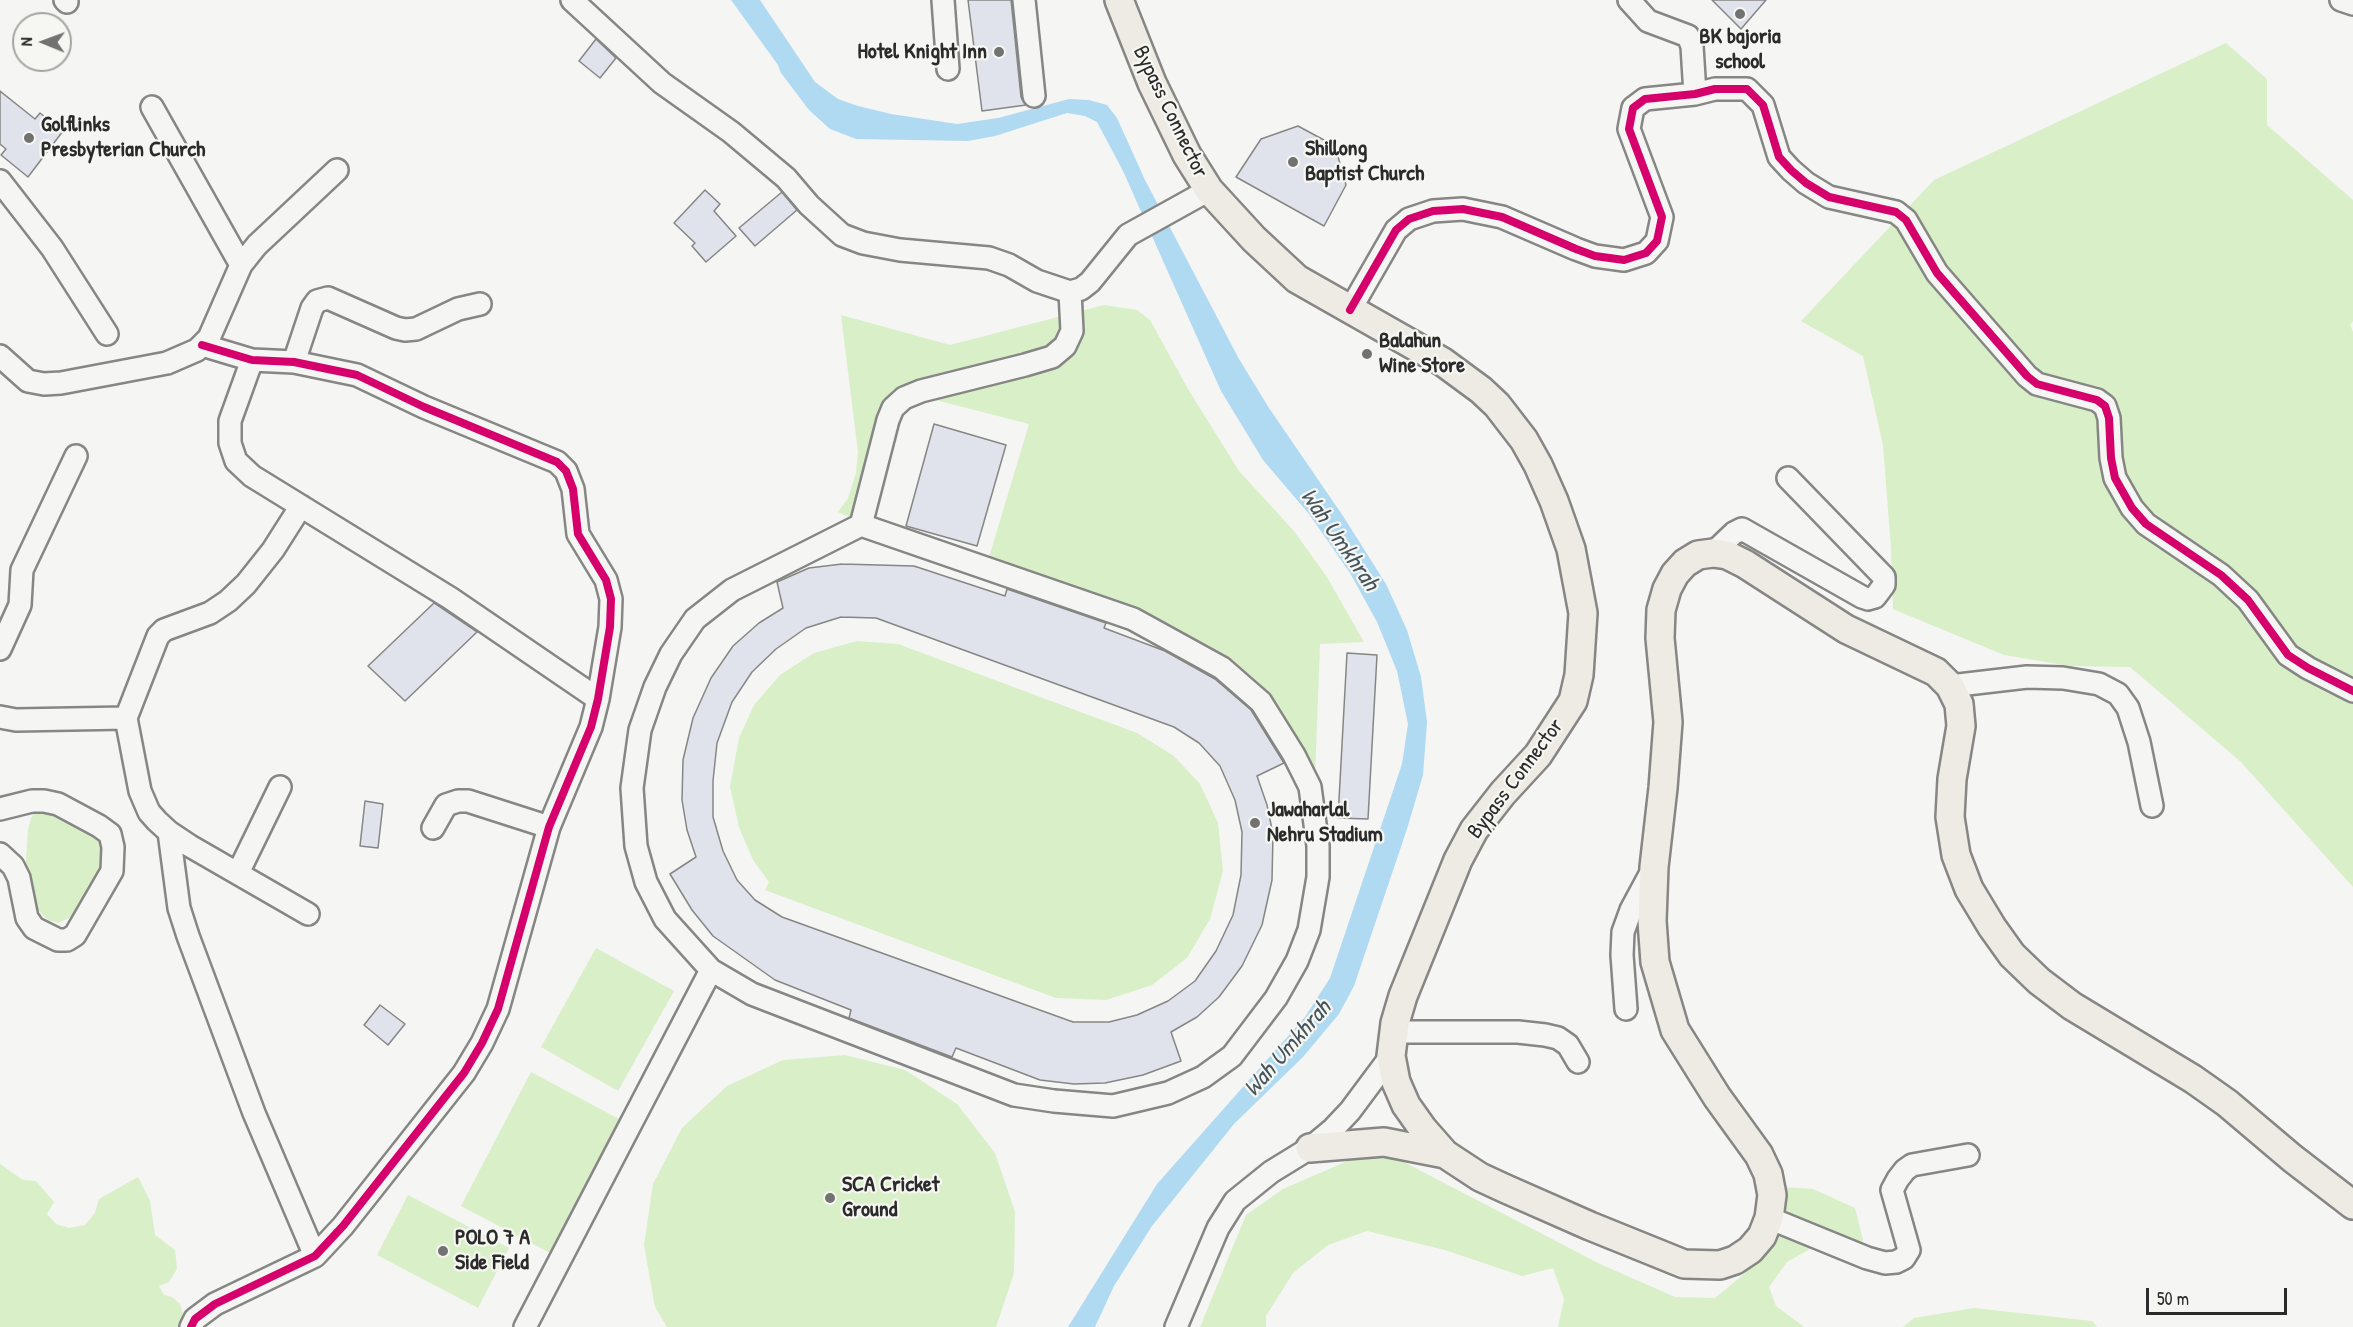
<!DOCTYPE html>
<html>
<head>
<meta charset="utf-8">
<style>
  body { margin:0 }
  #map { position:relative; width:2353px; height:1327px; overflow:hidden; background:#f5f5f3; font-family:"Patrick Hand",sans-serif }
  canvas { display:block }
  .north { position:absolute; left:12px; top:12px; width:60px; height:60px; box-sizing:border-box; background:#f6f6f2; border:2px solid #a5a5a2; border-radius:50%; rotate:271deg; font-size:16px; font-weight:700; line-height:24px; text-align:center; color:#2b2b2b }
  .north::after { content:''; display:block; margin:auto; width:21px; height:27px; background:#727271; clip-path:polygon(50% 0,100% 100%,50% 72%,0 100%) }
  .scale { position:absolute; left:2146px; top:1288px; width:141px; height:27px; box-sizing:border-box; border:3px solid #2b2b2b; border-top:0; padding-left:8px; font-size:18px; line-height:21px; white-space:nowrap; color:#2b2b2b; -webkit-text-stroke:4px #f6f6f2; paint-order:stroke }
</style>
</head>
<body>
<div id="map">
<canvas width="2353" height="1327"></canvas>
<div class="north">N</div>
<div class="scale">50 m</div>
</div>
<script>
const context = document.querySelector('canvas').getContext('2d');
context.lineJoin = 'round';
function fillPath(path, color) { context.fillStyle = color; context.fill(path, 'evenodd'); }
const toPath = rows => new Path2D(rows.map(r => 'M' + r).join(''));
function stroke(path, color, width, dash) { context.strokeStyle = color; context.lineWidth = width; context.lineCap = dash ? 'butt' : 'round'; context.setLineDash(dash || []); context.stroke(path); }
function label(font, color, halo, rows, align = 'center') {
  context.font = font + ' "Patrick Hand",sans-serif'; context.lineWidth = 4.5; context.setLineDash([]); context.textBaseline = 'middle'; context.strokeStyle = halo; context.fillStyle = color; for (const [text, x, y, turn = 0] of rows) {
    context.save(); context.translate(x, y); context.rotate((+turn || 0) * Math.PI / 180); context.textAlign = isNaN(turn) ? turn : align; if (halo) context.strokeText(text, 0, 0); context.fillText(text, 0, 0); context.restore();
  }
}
const green = toPath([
  [2226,43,2267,79,2267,125,2353,200,2353,321,2350,325,2353,332,2353,887,2241,762,2130,667,2070,666,2004,655,1893,609,1891,548,1883,445,1863,356,1801,321,1934,180],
  [1104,305,1137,310,1150,320,1188,389,1239,471,1293,530,1327,577,1364,642,1320,644,1314,803,1304,757,1283,715,1249,677,1207,645,1174,628,987,564,1029,424,893,389,856,520,838,512,848,498,856,473,858,452,841,315,950,345],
  [857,641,898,644,1137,733,1174,756,1200,784,1218,823,1223,871,1210,919,1187,958,1152,985,1106,1000,1056,998,765,890,769,882,753,860,739,827,730,787,739,738,754,705,780,675,814,653],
  [38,806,80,821,108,845,98,881,75,915,58,923,48,920,38,910,25,876,28,830,31,818],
  [596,948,674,991,618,1091,541,1047],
  [845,1055,905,1070,957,1104,995,1153,1015,1212,1014,1273,996,1327,667,1327,655,1307,644,1245,653,1184,682,1128,727,1086,783,1060],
  [531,1072,619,1119,550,1253,461,1206],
  [1357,1157,1396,1158,1600,1264,1675,1297,1715,1298,1744,1274,1767,1245,1781,1187,1813,1189,1855,1208,1863,1240,1845,1256,1815,1246,1787,1262,1769,1287,1776,1306,1804,1327,1558,1327,1564,1299,1553,1268,1522,1276,1445,1250,1367,1231,1328,1245,1293,1273,1266,1316,1266,1327,1200,1327,1246,1215,1283,1189],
  [0,1164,23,1180,36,1181,54,1202,47,1214,56,1224,69,1228,85,1225,95,1213,99,1199,138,1177,150,1201,155,1235,175,1250,177,1269,169,1282,159,1286,164,1295,172,1297,180,1304,185,1321,183,1327,0,1327],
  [408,1195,509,1248,478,1308,377,1255],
  [1974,1308,2092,1321,2097,1327,1903,1327,1914,1318]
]);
const water = toPath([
  [731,0,760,0,815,82,838,99,858,106,891,114,957,124,998,118,1069,99,1089,100,1107,105,1117,118,1145,180,1239,359,1269,408,1343,516,1386,584,1407,630,1421,677,1427,722,1423,775,1407,829,1354,986,1339,1014,1303,1057,1234,1124,1152,1226,1114,1286,1095,1327,1068,1327,1157,1184,1305,1017,1330,978,1402,764,1408,724,1397,671,1377,622,1350,573,1309,514,1263,460,1221,391,1123,171,1097,122,1085,116,1067,113,995,136,968,141,856,139,830,129,809,110,781,73,778,65]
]);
const building = toPath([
  [968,0,1011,0,1021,97,1026,105,982,111,968,0],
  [1712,0,1766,0,1741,29,1712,0],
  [596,39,616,58,600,78,579,61,596,39],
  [0,91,35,119,40,113,63,131,28,177,1,155,6,149,0,144,0,91],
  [1298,126,1335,146,1346,185,1324,226,1236,177,1261,139,1298,126],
  [705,190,720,204,714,211,736,236,706,262,692,246,695,243,674,223,705,190],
  [782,192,797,210,755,246,739,228,782,192],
  [934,424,1006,445,977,546,906,526,934,424],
  [842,564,914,566,1005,596,1007,589,1106,623,1104,628,1165,651,1215,679,1251,710,1284,763,1257,776,1267,805,1273,834,1272,880,1262,925,1242,966,1219,997,1197,1017,1171,1032,1181,1061,1143,1075,1105,1083,1074,1084,1040,1080,956,1048,952,1057,849,1018,851,1010,775,980,713,936,692,910,670,874,696,857,687,830,682,800,683,760,693,718,711,678,733,646,759,623,783,608,777,582,809,568,842,564],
  [841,617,876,618,1174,727,1199,743,1220,766,1235,800,1242,832,1241,875,1233,915,1216,951,1195,981,1168,1001,1137,1015,1109,1022,1073,1022,782,917,755,900,737,880,723,851,713,817,713,781,717,743,732,702,752,672,776,649,806,628,841,617],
  [434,603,477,632,405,701,368,666,434,603],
  [1347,653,1377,655,1368,819,1338,818,1347,653],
  [365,801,383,804,378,848,360,846,365,801],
  [380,1005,405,1024,388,1045,364,1025,380,1005]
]);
const minor = toPath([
  [65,0,67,2],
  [572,0,662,83,731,132,786,178,809,205,842,235,863,243,900,250,989,258,1009,265,1037,281,1070,292,1081,289,1090,282,1128,235,1209,190],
  [943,0,948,69],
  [1024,0,1034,96],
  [1629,0,1648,21,1688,36,1692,46,1695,94],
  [2341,0,2353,4],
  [152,107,241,265],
  [0,181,52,248,107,334],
  [1350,310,1396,230,1409,219,1433,211,1463,209,1502,217,1576,249,1595,256,1624,260,1646,253,1657,241,1662,217,1629,129,1633,108,1645,99,1695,94,1715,89,1747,89,1763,105,1779,157,1791,170,1806,183,1829,197,1896,212,1906,220,1937,273,2027,376,2037,384,2097,400,2105,406,2109,418,2111,458,2115,478,2132,508,2146,524,2221,575,2248,600,2288,655,2308,668,2353,691],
  [0,356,28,381,44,384,61,383,167,363,197,350,209,338,241,265,257,245,337,170],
  [252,360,230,421,230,443,236,461,252,476,450,598,598,699],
  [294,362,312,308,317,301,328,298,396,328,405,330,416,329,458,309,480,304],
  [301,506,273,550,246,584,228,601,210,613,164,630,158,636,126,718,140,791,149,812,157,821,169,832,190,846,308,914],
  [861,525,1133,619,1222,668,1261,702,1294,755,1310,787,1318,846,1318,877,1309,930,1297,961,1276,998,1232,1056,1203,1077,1168,1093,1113,1106,1054,1101,1014,1095,752,994,711,970,665,919,646,882,636,846,632,788,640,730,655,687,671,654,695,619,732,590,861,525],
  [861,525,888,420,893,408,904,398,921,391,1025,365,1052,357,1065,346,1072,331,1070,292],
  [1713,553,1734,533,1742,529,1862,597,1868,599,1875,597,1884,585,1884,577,1788,478],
  [0,649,20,605,22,570,76,456],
  [1950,686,2027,677,2063,678,2099,684,2118,694,2128,708,2139,742,2152,806],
  [0,717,16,720,126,718],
  [0,809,32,801,44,801,58,804,99,826,110,834,113,847,112,871,75,935,67,940,58,940,34,928,27,918,19,878,13,866,0,854],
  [433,828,446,805,458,801,468,801,549,827],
  [169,832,179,908,188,936,254,1113,315,1256],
  [238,873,280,787],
  [1626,1009,1622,955,1623,932,1631,910,1653,869],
  [1394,1032,1518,1032,1545,1035,1558,1038,1568,1045,1578,1062],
  [1769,1218,1867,1258,1885,1263,1896,1262,1904,1258,1909,1250,1892,1190,1898,1179,1905,1170,1912,1165,1968,1155],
  [191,1327,195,1319,215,1304,315,1256,343,1226,464,1073,482,1043,498,1009,549,827,591,727,598,699,610,627,611,599,606,580,578,534,573,489,566,471,557,462,424,407,357,375,294,362,252,360,202,345],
  [525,1327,711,970],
  [1176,1327,1218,1228,1235,1201,1271,1172,1310,1148,1333,1129,1350,1111,1391,1056]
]);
const major = toPath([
  [1119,0,1152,83,1187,155,1209,190,1254,239,1297,279,1443,362,1481,390,1497,405,1524,440,1538,465,1554,501,1571,549,1583,613,1579,675,1573,701,1538,755,1503,793,1474,830,1458,860,1403,996,1395,1023,1391,1056,1396,1082,1406,1105,1423,1129,1445,1154,1480,1177,1506,1189,1590,1226,1684,1264,1720,1265,1735,1260,1750,1250,1762,1236,1769,1218,1772,1195,1768,1174,1759,1155,1717,1097,1675,1030,1655,962,1652,921,1654,867,1663,788,1668,722,1660,638,1661,610,1667,589,1675,574,1685,563,1698,555,1713,553,1727,555,1745,564,1846,629,1936,672,1950,686,1959,704,1961,726,1952,779,1950,817,1956,855,1969,889,1992,927,2012,955,2039,981,2072,1006,2193,1079,2227,1103,2292,1158,2353,1205],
  [1310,1148,1384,1142,1445,1154]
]);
const cycleway = toPath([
  [1350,310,1396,230,1409,219,1433,211,1463,209,1502,217,1576,249,1595,256,1624,260,1646,253,1657,241,1662,217,1629,129,1633,108,1645,99,1695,94,1715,89,1747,89,1763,105,1779,157,1791,170,1806,183,1829,197,1896,212,1906,220,1937,273,2027,376,2037,384,2097,400,2105,406,2109,418,2111,458,2115,478,2132,508,2146,524,2221,575,2248,600,2288,655,2308,668,2353,691],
  [191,1327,195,1319,215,1304,315,1256,343,1226,464,1073,482,1043,498,1009,549,827,591,727,598,699,610,627,611,599,606,580,578,534,573,489,566,471,557,462,424,407,357,375,294,362,252,360,202,345]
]);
const markers = [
  [1740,14,6,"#727271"],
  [999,52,6,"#727271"],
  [29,138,6,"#727271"],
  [1293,162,6,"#727271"],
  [1367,354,6,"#727271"],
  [1255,823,6,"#727271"],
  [830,1198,6,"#727271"],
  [443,1251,6,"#727271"]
];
const poiNames = [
  ["BK bajoria",1740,37,"center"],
  ["school",1740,62,"center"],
  ["Hotel Knight Inn",987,52,"right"],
  ["Golflinks",41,125],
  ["Presbyterian Church",41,150],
  ["Shillong",1305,149],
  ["Baptist Church",1305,174],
  ["Balahun",1379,341],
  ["Wine Store",1379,366],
  ["Jawaharlal",1267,810],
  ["Nehru Stadium",1267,835],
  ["SCA Cricket",842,1185],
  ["Ground",842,1210],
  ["POLO 7 A",455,1238],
  ["Side Field",455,1263]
];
const streetNames = [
  ["Bypass Connector",1170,112,64],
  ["Bypass Connector",1516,779,-53]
];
const waterNames = [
  ["Wah Umkhrah",1339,540,55],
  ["Wah Umkhrah",1288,1049,-49]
];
fillPath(green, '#d8efc8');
fillPath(water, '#b0daf2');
fillPath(building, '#e0e3ec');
stroke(building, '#868685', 1.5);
stroke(minor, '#868685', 26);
stroke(major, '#868685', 32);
stroke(minor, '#f5f5f3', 21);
stroke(major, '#eeebe4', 27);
stroke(cycleway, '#d6006c', 8);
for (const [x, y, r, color] of markers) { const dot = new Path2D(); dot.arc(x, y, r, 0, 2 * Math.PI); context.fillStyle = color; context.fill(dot); stroke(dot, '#f6f6f2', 2); }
label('bold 22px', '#2b2b2b', '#f6f6f2', poiNames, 'left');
label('22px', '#2b2b2b', '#f6f6f2', streetNames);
label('italic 24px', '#45545d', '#f6f6f2', waterNames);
</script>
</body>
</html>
